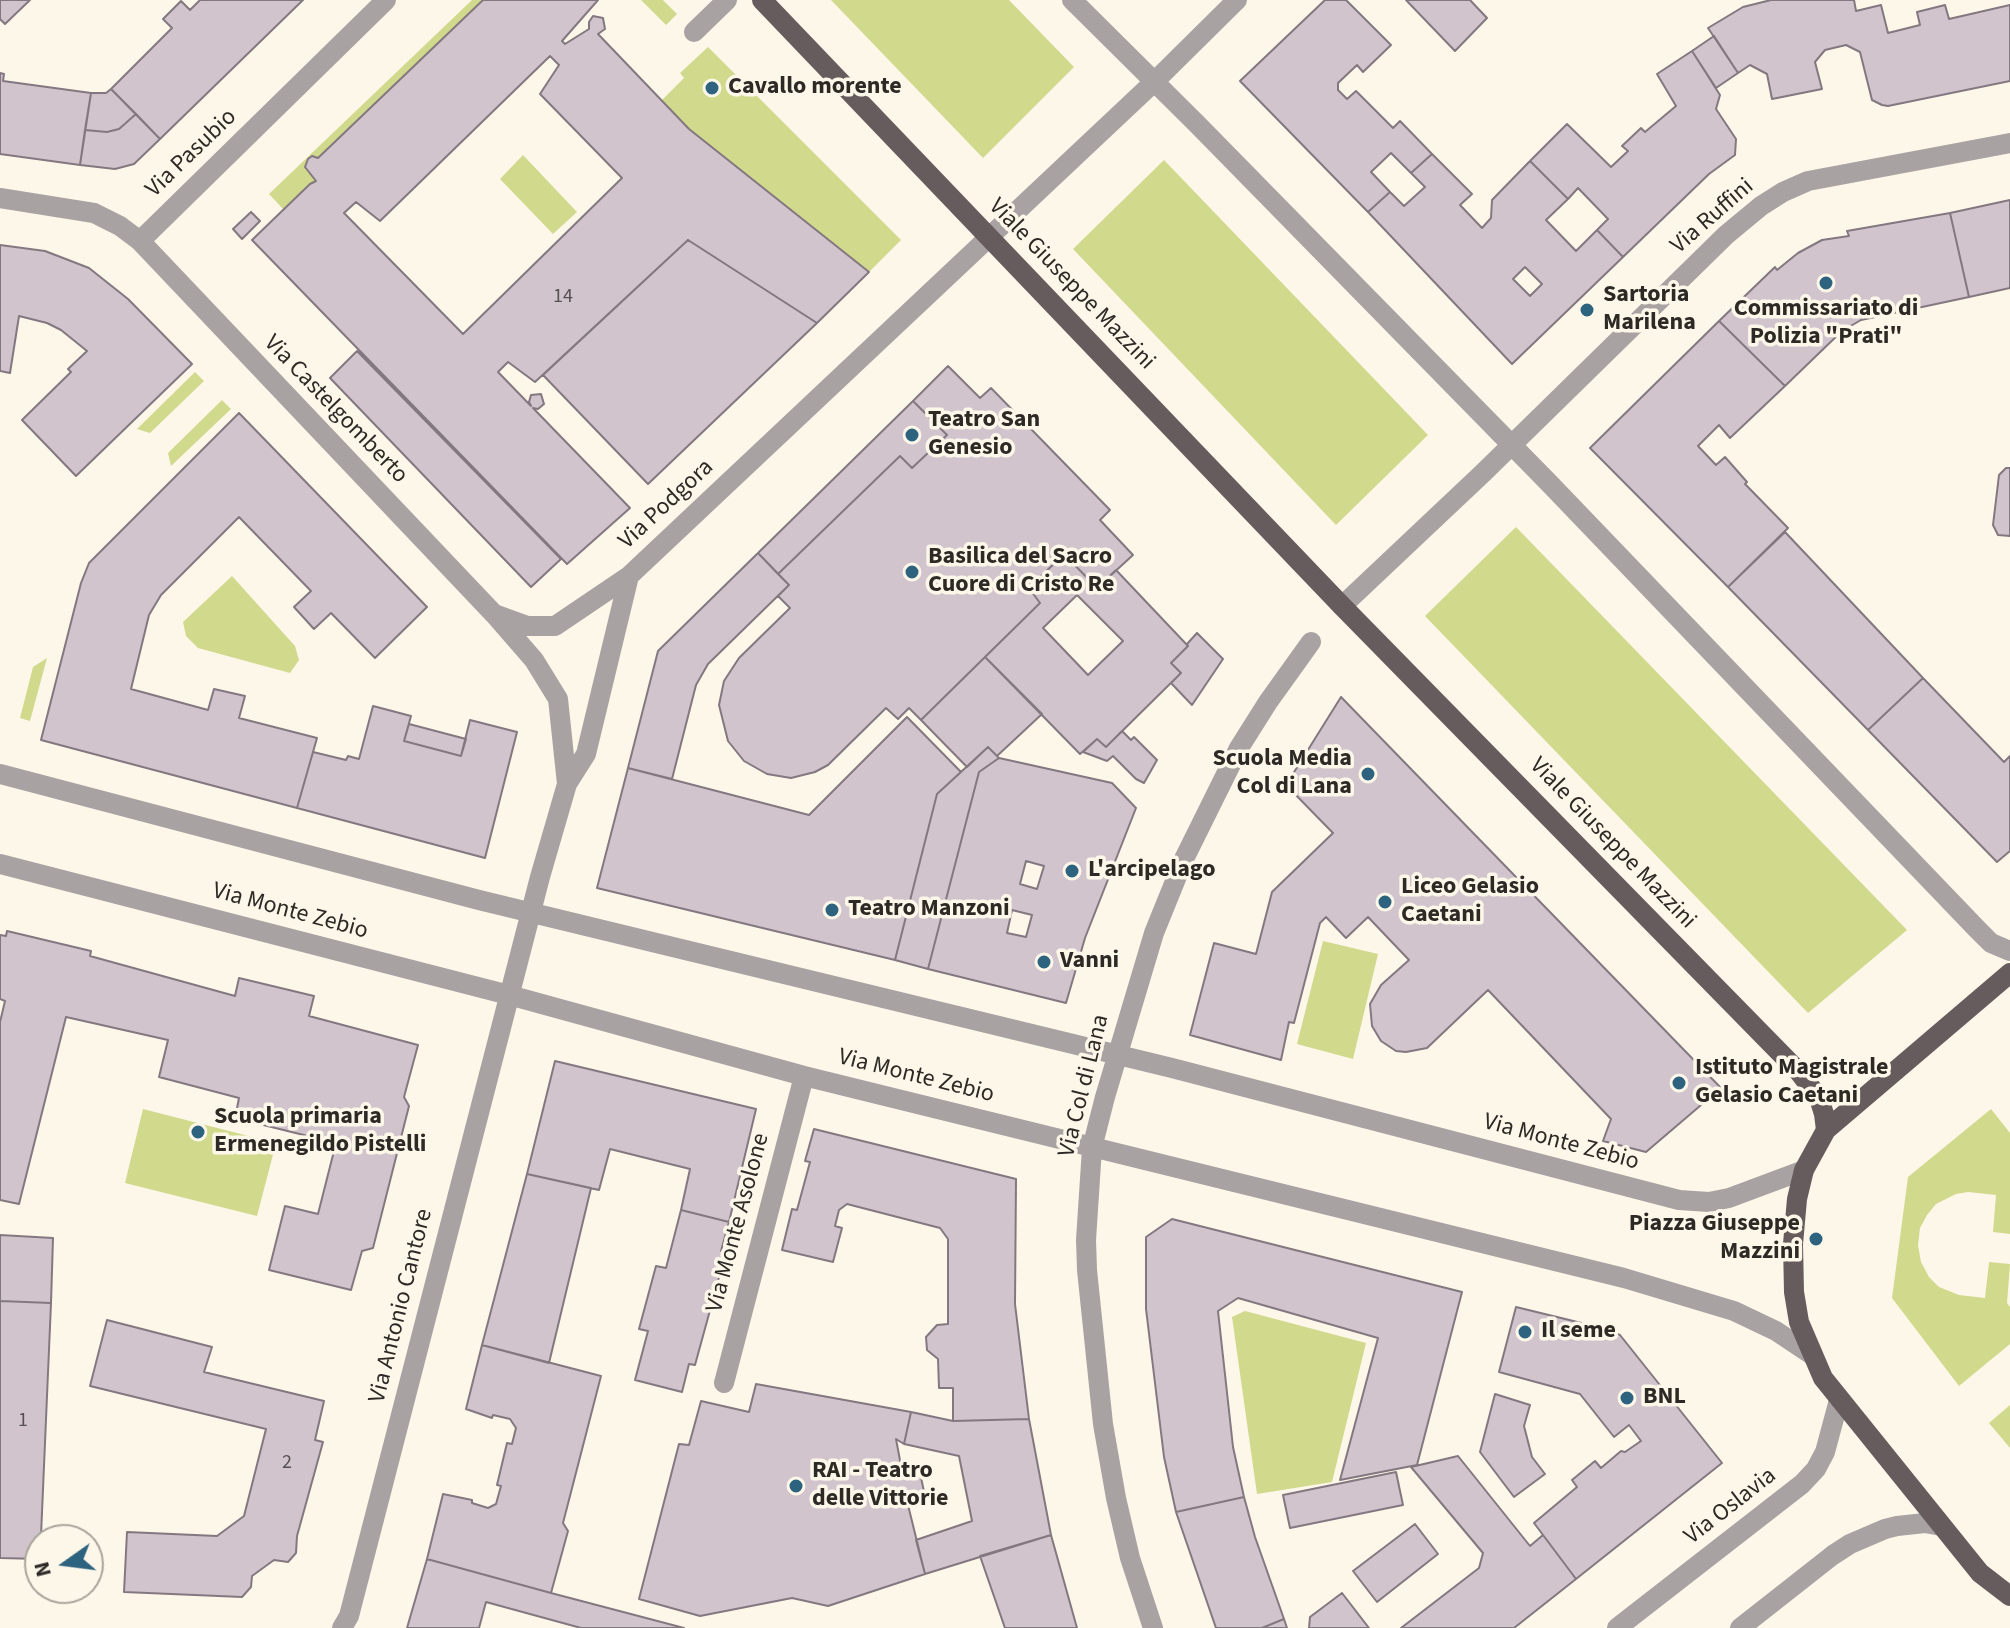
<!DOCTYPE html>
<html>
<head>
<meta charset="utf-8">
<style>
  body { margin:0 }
  #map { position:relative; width:2010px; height:1628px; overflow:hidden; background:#fdf7ea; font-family:"Source Sans 3",sans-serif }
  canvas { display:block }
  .north { position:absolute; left:24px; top:1524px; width:80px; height:80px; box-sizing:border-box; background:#fdf7ea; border:2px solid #aaa59c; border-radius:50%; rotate:256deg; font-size:22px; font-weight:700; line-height:32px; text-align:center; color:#2d2a26 }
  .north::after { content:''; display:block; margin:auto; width:28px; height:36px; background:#2e637f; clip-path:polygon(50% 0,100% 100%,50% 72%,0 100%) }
</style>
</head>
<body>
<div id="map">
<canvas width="2010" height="1628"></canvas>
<div class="north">N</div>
</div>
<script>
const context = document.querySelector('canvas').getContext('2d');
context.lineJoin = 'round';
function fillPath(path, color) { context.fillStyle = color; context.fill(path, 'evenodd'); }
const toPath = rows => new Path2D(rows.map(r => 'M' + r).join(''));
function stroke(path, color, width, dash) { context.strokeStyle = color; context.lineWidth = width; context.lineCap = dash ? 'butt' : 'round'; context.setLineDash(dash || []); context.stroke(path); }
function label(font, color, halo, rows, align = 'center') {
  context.font = font + ' "Source Sans 3",sans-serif'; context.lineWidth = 7; context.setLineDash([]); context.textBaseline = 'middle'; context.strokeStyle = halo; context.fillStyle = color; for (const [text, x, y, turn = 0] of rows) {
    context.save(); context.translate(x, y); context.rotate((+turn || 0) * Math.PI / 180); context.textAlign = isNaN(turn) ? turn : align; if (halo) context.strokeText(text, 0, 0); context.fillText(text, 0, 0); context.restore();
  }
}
const green = toPath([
  [472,0,483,0,318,158,312,156,308,159,305,167,316,181,310,184,283,209,269,194],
  [641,0,663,0,677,14,666,25],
  [831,0,1009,0,1074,67,983,158],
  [708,47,901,240,869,272,689,129,662,100,684,78,680,73],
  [523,155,577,212,553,234,500,179],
  [1164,160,1428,435,1336,525,1073,249],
  [195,372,204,381,150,433,137,429],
  [222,400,231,409,171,466,168,453],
  [1516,527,1907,930,1808,1013,1425,616],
  [232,576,295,646,299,660,290,673,198,648,186,636,183,622],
  [47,658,30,721,20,718,33,667],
  [1323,941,1378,954,1353,1059,1297,1044],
  [143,1109,276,1143,257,1216,125,1183],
  [1991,1109,2010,1133,2010,1234,1993,1232,1996,1195,1968,1192,1956,1194,1936,1204,1927,1215,1920,1228,1918,1245,1921,1262,1929,1277,1939,1287,1959,1295,1985,1298,1989,1262,2010,1264,2007,1303,2010,1307,2010,1344,1959,1386,1892,1298,1908,1177],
  [1245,1311,1366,1343,1332,1482,1257,1494,1232,1317],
  [2010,1405,2010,1448,1989,1423]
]);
const building = toPath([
  [0,0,30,0,5,24,0,19,0,0],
  [200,0,303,0,160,139,111,89,172,28,163,19,181,1,190,10,200,0],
  [483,0,598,0,562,41,565,44,589,29,589,22,593,16,603,18,605,29,598,34,689,129,869,272,817,323,688,240,535,382,508,362,498,372,531,406,529,402,531,395,541,394,544,404,538,409,533,408,630,508,567,564,252,240,310,184,316,181,305,167,308,159,312,156,318,158,483,0],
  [550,56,559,65,540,94,622,178,463,334,344,213,356,202,380,221,550,56],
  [1325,0,1346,0,1391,45,1363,72,1357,65,1338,83,1338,90,1347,99,1356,91,1393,128,1400,121,1432,154,1411,173,1391,153,1371,172,1390,192,1368,212,1240,81,1325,0],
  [1406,0,1470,0,1487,18,1455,51,1406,0],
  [1771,0,1854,0,1856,11,1881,5,1888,33,1920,25,1917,12,1945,5,1949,19,2010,5,2010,81,1888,106,1882,105,1872,100,1860,52,1846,45,1825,50,1815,62,1822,89,1772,99,1767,74,1750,65,1738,73,1708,28,1743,7,1771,0],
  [1714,36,1738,73,1716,88,1692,51,1714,36],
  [1692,51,1720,95,1716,109,1736,139,1735,155,1709,174,1623,257,1597,230,1608,219,1578,188,1568,199,1530,161,1567,124,1611,167,1628,151,1622,146,1641,128,1645,132,1676,106,1657,74,1692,51],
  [0,73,4,74,3,81,91,93,80,165,0,154,0,73],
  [111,89,136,114,119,129,107,132,85,130,91,93,106,93,111,89],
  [136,114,160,139,134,164,115,169,80,165,85,130,107,132,119,129,136,114],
  [1432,154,1472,194,1460,205,1482,228,1491,218,1492,200,1530,161,1568,199,1546,220,1576,251,1597,230,1623,257,1512,364,1368,212,1390,192,1404,206,1425,187,1411,173,1432,154],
  [1525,267,1542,284,1530,296,1513,279,1525,267],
  [2010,200,2010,288,1969,297,1950,213,2010,200],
  [251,212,260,221,242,239,233,229,251,212],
  [1950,213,1969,297,1861,320,1842,331,1785,386,1719,321,1775,267,1777,270,1798,253,1822,240,1849,236,1847,231,1950,213],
  [688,240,817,323,648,484,543,375,688,240],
  [0,245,45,251,89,268,128,299,192,364,76,476,22,420,71,372,68,369,87,351,61,330,47,323,19,316,10,373,0,371,0,245],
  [1719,321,1785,386,1730,438,1719,425,1698,446,1716,465,1725,457,1747,482,1745,484,1788,528,1728,587,1590,448,1719,321],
  [357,351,561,559,531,587,330,378,357,351],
  [948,366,980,398,991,388,1110,510,1100,520,1133,555,1097,588,1064,554,1029,588,1040,603,921,720,909,708,898,719,886,708,828,765,815,772,791,778,767,774,744,761,728,741,719,705,724,681,739,658,790,608,778,596,789,585,778,574,900,456,912,468,947,435,913,401,948,366],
  [913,401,947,435,912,468,900,456,778,574,758,553,913,401],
  [239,413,427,607,375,658,331,613,314,629,294,607,311,591,239,517,161,595,149,615,131,689,208,710,214,689,245,696,239,718,317,738,297,808,41,740,81,583,89,563,239,413],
  [2006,468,2010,468,2010,536,1998,535,1993,525,1999,475,2006,468],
  [1785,532,1923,678,1868,730,1728,587,1785,532],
  [758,553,789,585,708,664,696,685,672,779,628,768,658,651,758,553],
  [1064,554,1097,588,1116,570,1188,646,1171,663,1181,673,1106,747,1097,739,1080,754,985,657,1040,603,1029,588,1064,554],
  [1077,595,1123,641,1088,675,1043,628,1077,595],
  [1197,633,1223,659,1192,705,1171,683,1181,673,1171,663,1188,646,1187,644,1197,633],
  [985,657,1042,714,997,756,988,747,967,767,921,720,985,657],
  [1923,678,2004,762,2010,756,2010,851,1997,862,1868,730,1923,678],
  [1341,697,1721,1088,1646,1152,1603,1141,1611,1119,1488,990,1427,1048,1406,1052,1396,1051,1381,1041,1372,1026,1370,1004,1381,985,1409,960,1368,917,1346,938,1326,917,1320,923,1294,1023,1289,1022,1281,1060,1190,1035,1214,943,1256,954,1272,892,1333,833,1286,785,1341,697],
  [373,706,411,716,404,741,461,756,470,720,517,732,485,858,297,808,313,752,346,760,348,756,359,759,373,706],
  [907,717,961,772,937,794,895,960,597,888,628,768,809,815,907,717],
  [409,724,466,739,461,756,404,741,409,724],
  [1122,731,1131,740,1134,737,1157,760,1144,783,1136,779,1113,756,1107,761,1083,752,1097,739,1106,747,1122,731],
  [988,747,999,758,979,772,928,969,895,960,937,794,988,747],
  [999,758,1112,783,1136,808,1085,938,1066,1003,928,969,979,772,999,758],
  [1026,861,1044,866,1037,889,1020,884,1026,861],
  [1012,910,1032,915,1026,937,1007,933,1012,910],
  [7,931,91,951,90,956,235,996,239,978,314,996,309,1016,418,1045,404,1097,409,1106,373,1248,362,1251,351,1290,269,1270,285,1206,318,1214,336,1143,235,1118,239,1098,159,1077,168,1040,66,1017,19,1204,0,1200,0,1022,5,1001,0,999,0,935,6,936,7,931],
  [555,1061,756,1109,729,1222,681,1210,690,1169,610,1149,599,1190,527,1174,555,1061],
  [814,1129,1016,1179,1015,1304,1029,1419,953,1421,953,1388,939,1388,938,1359,927,1350,926,1337,937,1325,948,1324,948,1239,940,1228,847,1204,839,1210,835,1226,842,1228,833,1262,782,1250,792,1209,797,1210,810,1162,805,1161,814,1129],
  [527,1174,591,1188,549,1363,482,1345,527,1174],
  [681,1210,729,1222,721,1251,726,1252,695,1365,689,1364,682,1392,635,1380,648,1331,639,1329,656,1266,666,1268,681,1210],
  [1172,1219,1462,1292,1417,1465,1340,1480,1378,1338,1238,1298,1218,1311,1233,1447,1244,1497,1176,1512,1164,1457,1146,1309,1146,1237,1172,1219],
  [0,1235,53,1238,51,1303,0,1301,0,1235],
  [0,1301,51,1303,40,1559,0,1558,0,1301],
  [1516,1307,1598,1327,1620,1335,1722,1463,1576,1579,1534,1523,1577,1487,1572,1480,1595,1461,1601,1468,1621,1451,1625,1452,1641,1441,1629,1425,1614,1437,1580,1394,1499,1372,1516,1307],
  [107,1320,212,1347,204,1372,324,1401,315,1440,323,1442,297,1536,296,1553,288,1562,274,1560,252,1576,251,1587,242,1597,124,1592,127,1532,217,1536,244,1516,266,1429,90,1386,107,1320],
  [482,1345,601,1376,563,1523,568,1531,551,1593,427,1559,443,1494,472,1500,472,1503,488,1508,496,1504,501,1486,497,1485,507,1443,512,1444,516,1428,510,1419,493,1415,492,1418,466,1409,482,1345],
  [756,1384,911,1412,904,1444,896,1439,902,1471,919,1468,926,1501,908,1505,925,1574,828,1606,792,1598,700,1616,639,1599,679,1444,689,1445,701,1401,749,1412,756,1384],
  [1495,1394,1530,1405,1524,1426,1532,1457,1545,1474,1514,1497,1480,1452,1495,1394],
  [911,1412,953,1421,1029,1419,1051,1535,925,1574,916,1540,972,1521,959,1456,904,1444,911,1412],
  [1458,1456,1530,1546,1543,1535,1576,1579,1514,1628,1401,1628,1479,1568,1483,1553,1411,1467,1458,1456],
  [1396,1472,1403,1505,1290,1528,1283,1495,1396,1472],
  [1244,1497,1255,1537,1284,1619,1262,1628,1216,1628,1176,1512,1244,1497],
  [1415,1524,1438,1554,1377,1602,1353,1571,1415,1524],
  [1051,1535,1077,1628,1005,1628,980,1556,1051,1535],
  [427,1559,551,1593,684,1628,581,1628,486,1602,479,1628,407,1628,427,1559],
  [1342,1593,1369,1628,1309,1628,1310,1617,1342,1593],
  [1284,1619,1287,1628,1262,1628,1284,1619]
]);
const minor = toPath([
  [1072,0,1197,124,1550,484,1977,929,1991,943,2010,951],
  [694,32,727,0],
  [0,198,94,213,120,226,140,241,494,614,534,660,558,699,567,784],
  [140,241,386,0],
  [1342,606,1483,473,1726,235,1761,206,1783,192,1808,181,2010,143],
  [494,614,527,626,555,626,629,576,1154,82,1237,0],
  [0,774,479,900,1172,1068,1679,1200,1709,1202,1729,1198,1804,1170],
  [0,864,509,995,804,1076,1624,1278,1734,1311,1776,1331,1812,1355],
  [724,1383,804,1076],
  [342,1628,349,1616,540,877,567,784,586,754,629,576],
  [1153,1628,1130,1558,1116,1498,1103,1424,1087,1270,1086,1240,1092,1148,1105,1097,1154,933,1184,859,1239,748,1268,702,1311,642],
  [1617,1628,1802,1484,1816,1469,1825,1452,1839,1400],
  [1740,1628,1833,1555,1850,1544,1885,1529,1897,1526,1925,1523,1941,1526]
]);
const major = toPath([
  [762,0,1342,606,1799,1072,1819,1098,1824,1114,1826,1130],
  [2010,973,1826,1130,1804,1170,1797,1199,1793,1244,1794,1292,1799,1322,1823,1378,1980,1573,2010,1596]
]);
const markers = [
  [712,88,8,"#2e637f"],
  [1826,283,8,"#2e637f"],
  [1587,310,8,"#2e637f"],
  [912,435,8,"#2e637f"],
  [912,572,8,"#2e637f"],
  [1368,774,8,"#2e637f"],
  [1072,871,8,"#2e637f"],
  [1385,902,8,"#2e637f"],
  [832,910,8,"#2e637f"],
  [1044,962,8,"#2e637f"],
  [1679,1083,8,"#2e637f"],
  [198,1132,8,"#2e637f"],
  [1816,1239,8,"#2e637f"],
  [1525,1332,8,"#2e637f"],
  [1627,1398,8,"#2e637f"],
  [796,1486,8,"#2e637f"]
];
const numberNames = [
  ["14",563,298],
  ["1",23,1422],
  ["2",287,1464]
];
const poiNames = [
  ["Cavallo morente",728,88],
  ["Sartoria",1603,296],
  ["Marilena",1603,324],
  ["Commissariato di",1826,310,"center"],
  ["Polizia \"Prati\"",1826,338,"center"],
  ["Teatro San",928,421],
  ["Genesio",928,449],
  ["Basilica del Sacro",928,558],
  ["Cuore di Cristo Re",928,586],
  ["Scuola Media",1352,760,"right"],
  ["Col di Lana",1352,788,"right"],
  ["L'arcipelago",1088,871],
  ["Liceo Gelasio",1401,888],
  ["Caetani",1401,916],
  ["Teatro Manzoni",848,910],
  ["Vanni",1060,962],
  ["Istituto Magistrale",1695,1069],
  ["Gelasio Caetani",1695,1097],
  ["Scuola primaria",214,1118],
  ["Ermenegildo Pistelli",214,1146],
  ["Piazza Giuseppe",1800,1225,"right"],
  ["Mazzini",1800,1253,"right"],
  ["Il seme",1541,1332],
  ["BNL",1643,1398],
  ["RAI - Teatro",812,1472],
  ["delle Vittorie",812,1500]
];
const streetNames = [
  ["Via Pasubio",192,154,-44],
  ["Via Ruffini",1713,217,-41],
  ["Viale Giuseppe Mazzini",1071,285,46],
  ["Via Castelgomberto",335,410,46],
  ["Via Podgora",667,505,-43],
  ["Viale Giuseppe Mazzini",1612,844,46],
  ["Via Monte Zebio",290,912,15],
  ["Via Monte Zebio",916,1077,14],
  ["Via Col di Lana",1085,1086,-76],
  ["Via Monte Zebio",1561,1143,15],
  ["Via Monte Asolone",739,1223,-75],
  ["Via Antonio Cantore",402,1306,-76],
  ["Via Oslavia",1731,1507,-38]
];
fillPath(green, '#d1d98c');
fillPath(building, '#d1c4cd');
stroke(building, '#847880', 2);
stroke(minor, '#a8a2a2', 20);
stroke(major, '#675c5d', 20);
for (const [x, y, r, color] of markers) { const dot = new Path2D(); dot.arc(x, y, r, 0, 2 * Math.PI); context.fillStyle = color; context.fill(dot); stroke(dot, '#fdf7ea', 3); }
label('20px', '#565050', null, numberNames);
label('bold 24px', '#2d2a26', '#fdf7ea', poiNames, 'left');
label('24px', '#2d2a26', '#fdf7ea', streetNames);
</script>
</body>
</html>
